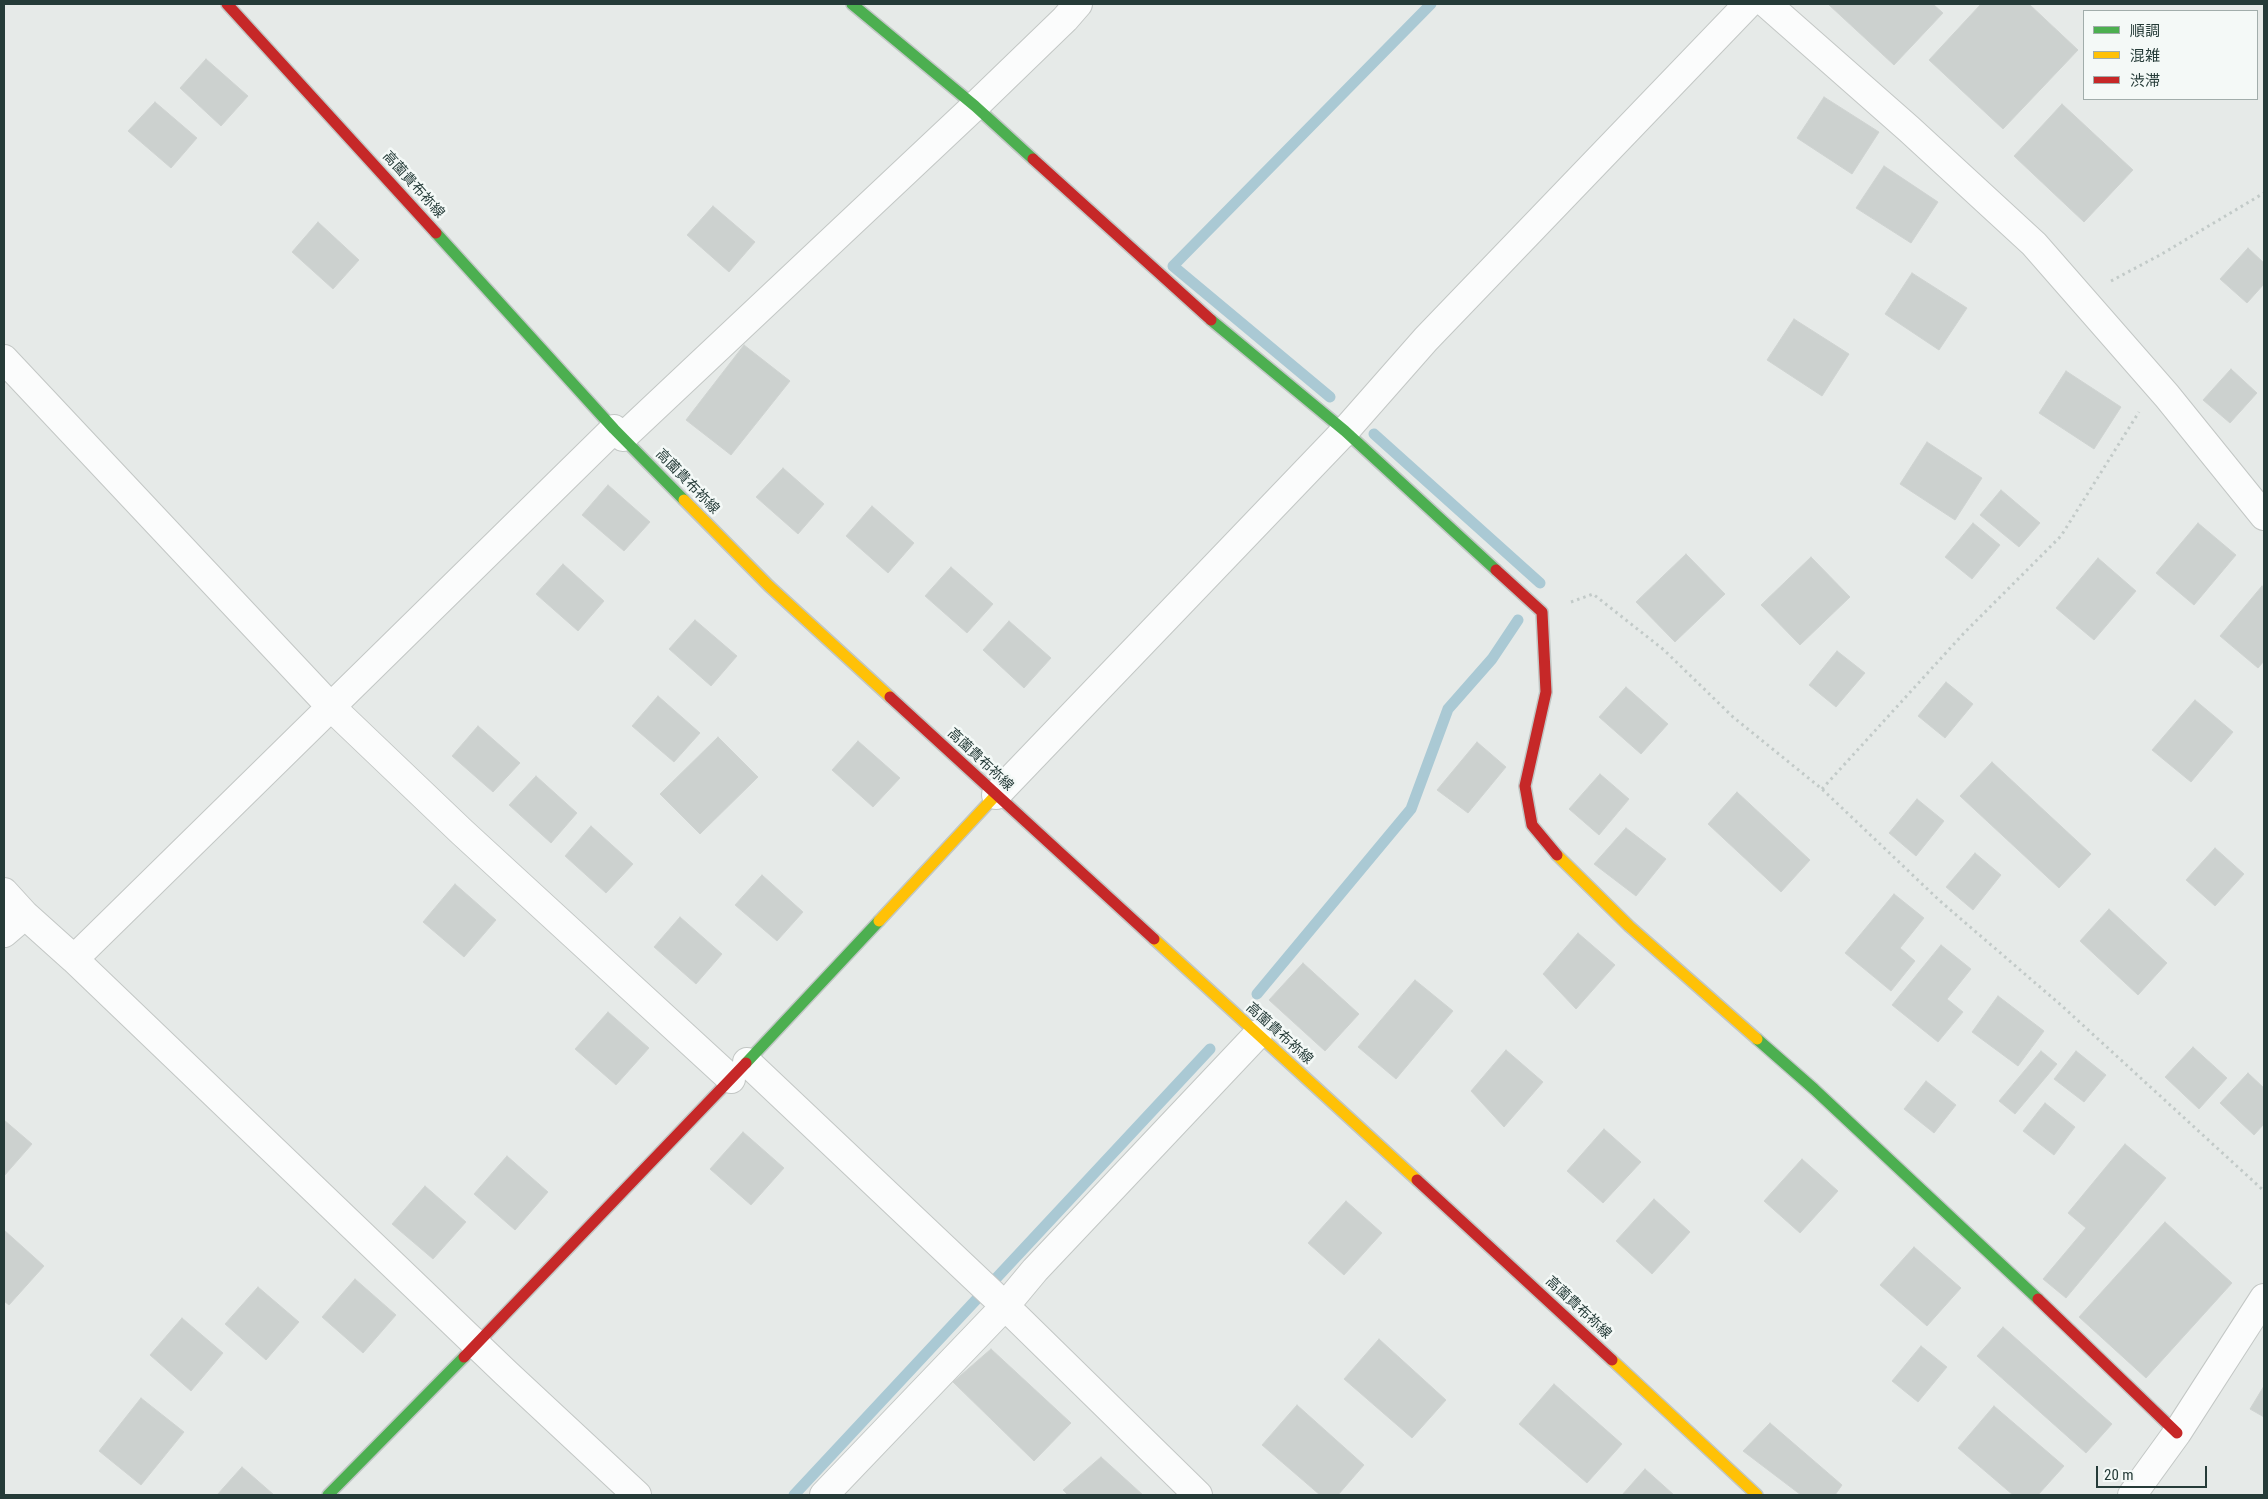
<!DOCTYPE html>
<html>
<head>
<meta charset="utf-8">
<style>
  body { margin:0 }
  #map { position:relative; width:2268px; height:1499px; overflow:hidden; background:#e6eae8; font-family:"Roboto Condensed","Noto Sans JP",sans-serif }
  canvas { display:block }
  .frame { position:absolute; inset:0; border:5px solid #253b38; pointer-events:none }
  .legend { position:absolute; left:2083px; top:10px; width:175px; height:90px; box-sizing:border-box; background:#f4f9f7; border:1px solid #a1adab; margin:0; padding:6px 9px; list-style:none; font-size:15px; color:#253b38 }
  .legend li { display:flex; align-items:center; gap:10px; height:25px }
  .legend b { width:25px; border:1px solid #a1adab }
  .scale { position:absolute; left:2096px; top:1466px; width:111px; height:22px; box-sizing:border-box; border:2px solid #253b38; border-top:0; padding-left:6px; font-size:15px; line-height:18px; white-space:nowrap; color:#253b38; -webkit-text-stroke:4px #f4f9f7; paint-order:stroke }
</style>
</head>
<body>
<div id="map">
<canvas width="2268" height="1499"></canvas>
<div class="frame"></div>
<ul class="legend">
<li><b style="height:6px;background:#4caf50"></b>順調</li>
<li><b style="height:6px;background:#ffc107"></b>混雑</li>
<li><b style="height:6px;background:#c62828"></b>渋滞</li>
</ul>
<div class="scale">20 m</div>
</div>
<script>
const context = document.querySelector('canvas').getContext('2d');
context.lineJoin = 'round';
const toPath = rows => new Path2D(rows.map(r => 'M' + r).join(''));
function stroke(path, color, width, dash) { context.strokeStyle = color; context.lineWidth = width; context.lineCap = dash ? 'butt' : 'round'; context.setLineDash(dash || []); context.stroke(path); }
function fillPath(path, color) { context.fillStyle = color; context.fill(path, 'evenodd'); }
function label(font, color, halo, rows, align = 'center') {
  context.font = font + ' "Roboto Condensed","Noto Sans JP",sans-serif'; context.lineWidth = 5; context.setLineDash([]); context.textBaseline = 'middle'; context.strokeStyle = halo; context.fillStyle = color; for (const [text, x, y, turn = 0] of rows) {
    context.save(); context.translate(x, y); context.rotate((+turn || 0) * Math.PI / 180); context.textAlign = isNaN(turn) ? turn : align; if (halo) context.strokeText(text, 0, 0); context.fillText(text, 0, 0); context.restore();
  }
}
const stream = toPath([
  [1330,397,1173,266,1431,4],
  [1374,434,1540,583],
  [1257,994,1411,809,1448,709,1492,659,1518,620],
  [794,1495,1210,1049]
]);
const building = toPath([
  [1828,4,1933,4,1943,13,1894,65,1828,4],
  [1981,4,2029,4,2078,50,2003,129,1929,60,1981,4],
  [206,59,248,96,221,126,180,88,206,59],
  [1824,97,1879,132,1852,174,1797,138,1824,97],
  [155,102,197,138,171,168,128,131,155,102],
  [2062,104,2133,170,2084,222,2014,156,2062,104],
  [1884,166,1938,202,1911,243,1856,208,1884,166],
  [713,206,755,242,729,272,687,235,713,206],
  [318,222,359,260,333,289,292,252,318,222],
  [2248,248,2264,263,2264,284,2247,303,2220,279,2248,248],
  [1912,273,1967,308,1939,350,1885,314,1912,273],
  [1794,319,1849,354,1822,396,1767,360,1794,319],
  [744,345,790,381,731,455,686,420,744,345],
  [2231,369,2257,393,2230,423,2203,400,2231,369],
  [2066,371,2121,407,2094,449,2039,413,2066,371],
  [1927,442,1982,478,1955,520,1900,484,1927,442],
  [783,468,824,504,798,534,756,497,783,468],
  [608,485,650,522,624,551,582,515,608,485],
  [2001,490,2040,523,2019,547,1980,515,2001,490],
  [872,506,914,543,888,573,846,536,872,506],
  [1973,523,2000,545,1972,579,1945,557,1973,523],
  [2198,523,2236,555,2194,605,2156,573,2198,523],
  [1686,554,1725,594,1675,642,1636,602,1686,554],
  [1811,557,1850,597,1800,645,1761,605,1811,557],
  [2098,558,2136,591,2094,640,2056,608,2098,558],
  [563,564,604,601,578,631,536,594,563,564],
  [951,567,993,604,967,633,925,596,951,567],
  [2262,586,2264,589,2264,661,2258,668,2220,636,2262,586],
  [695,620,737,656,711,686,669,649,695,620],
  [1009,621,1051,658,1024,688,983,650,1009,621],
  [1837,651,1865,673,1836,707,1809,685,1837,651],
  [1946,682,1973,704,1945,738,1918,716,1946,682],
  [1626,687,1668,724,1641,754,1599,717,1626,687],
  [658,696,700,733,674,762,632,726,658,696],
  [2195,700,2233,732,2191,782,2152,750,2195,700],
  [478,726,520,763,493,792,452,756,478,726],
  [718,737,758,777,700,834,660,794,718,737],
  [858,741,900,778,873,807,832,770,858,741],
  [1477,742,1506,767,1468,813,1437,790,1477,742],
  [1992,762,2091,854,2059,888,1960,796,1992,762],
  [1600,774,1629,799,1599,835,1569,809,1600,774],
  [536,776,577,813,551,843,509,805,536,776],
  [1737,792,1810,860,1781,892,1708,824,1737,792],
  [1917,799,1944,821,1916,856,1889,833,1917,799],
  [591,826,633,864,606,893,565,856,591,826],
  [1626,828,1666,859,1636,896,1594,864,1626,828],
  [2215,848,2244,874,2215,906,2186,880,2215,848],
  [1975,853,2001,875,1973,910,1946,887,1975,853],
  [762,875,803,912,777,941,735,905,762,875],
  [455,884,496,920,464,957,423,922,455,884],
  [1894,894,1924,918,1900,948,1915,961,1891,991,1845,953,1894,894],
  [2109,909,2167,963,2138,995,2080,941,2109,909],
  [680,917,722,954,696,984,654,947,680,917],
  [1578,933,1615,965,1576,1009,1543,974,1578,933],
  [1941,945,1971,969,1947,999,1963,1012,1938,1042,1892,1005,1941,945],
  [1303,963,1359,1014,1325,1051,1269,1000,1303,963],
  [1415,980,1453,1011,1396,1079,1358,1047,1415,980],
  [1998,996,2044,1031,2018,1066,1972,1032,1998,996],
  [608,1012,649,1048,616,1085,575,1049,608,1012],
  [2193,1047,2227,1078,2199,1109,2165,1077,2193,1047],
  [1506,1050,1543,1082,1504,1127,1471,1091,1506,1050],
  [2041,1051,2057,1064,2015,1114,1999,1101,2041,1051],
  [2076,1051,2106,1075,2084,1102,2054,1079,2076,1051],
  [2248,1073,2264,1088,2264,1124,2254,1135,2220,1103,2248,1073],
  [1926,1081,1956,1105,1934,1133,1904,1109,1926,1081],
  [2045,1103,2075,1127,2054,1155,2023,1131,2045,1103],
  [4,1120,32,1144,4,1176,4,1120],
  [1604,1129,1641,1162,1603,1203,1567,1171,1604,1129],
  [743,1132,784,1168,751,1205,710,1169,743,1132],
  [2125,1144,2166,1178,2066,1298,2043,1279,2086,1228,2068,1213,2125,1144],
  [507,1156,548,1192,515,1230,474,1194,507,1156],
  [1802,1159,1838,1191,1800,1233,1764,1201,1802,1159],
  [425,1186,466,1222,433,1259,392,1224,425,1186],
  [1654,1199,1690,1232,1652,1274,1616,1241,1654,1199],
  [1346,1201,1382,1233,1344,1275,1308,1243,1346,1201],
  [2165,1222,2232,1283,2146,1378,2079,1317,2165,1222],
  [4,1230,44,1266,9,1305,4,1301,4,1230],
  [1914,1247,1961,1288,1927,1326,1880,1285,1914,1247],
  [355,1279,396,1315,363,1353,322,1317,355,1279],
  [258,1287,299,1322,266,1360,225,1324,258,1287],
  [182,1318,223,1353,191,1391,150,1355,182,1318],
  [2003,1327,2112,1424,2086,1453,1977,1356,2003,1327],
  [1379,1339,1446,1400,1412,1438,1344,1379,1379,1339],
  [1921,1346,1947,1367,1918,1402,1892,1381,1921,1346],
  [991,1349,1071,1423,1034,1461,953,1382,991,1349],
  [1554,1384,1622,1444,1587,1483,1519,1424,1554,1384],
  [2264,1386,2264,1417,2250,1409,2264,1386],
  [141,1398,184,1432,141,1485,99,1451,141,1398],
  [1297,1405,1364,1465,1338,1495,1320,1495,1262,1445,1297,1405],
  [1994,1406,2064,1466,2038,1495,2013,1495,1958,1448,1994,1406],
  [1770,1423,1842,1485,1835,1495,1801,1495,1743,1451,1770,1423],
  [1101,1457,1143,1495,1068,1495,1063,1490,1101,1457],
  [242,1467,274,1495,217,1495,242,1467],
  [1645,1469,1674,1495,1622,1495,1645,1469]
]);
const path = toPath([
  [2111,281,2160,255,2264,193],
  [1571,602,1593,594,1664,650,1733,717,1822,789,1940,901,2062,1006,2264,1191],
  [1822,789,1964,633,2061,536,2139,412]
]);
const street = toPath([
  [1767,4,1909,129,2034,244,2167,396,2264,516],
  [4,359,331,707,462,832,731,1079],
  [623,437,975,106,1065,19,1078,4],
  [996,795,1345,431,1426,339,1748,4],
  [4,892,25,915,74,959,506,1373,637,1495],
  [4,933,25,915],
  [74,959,614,429],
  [747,1062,1005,1306,1198,1495],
  [824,1495,1005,1306,1035,1270,1258,1034],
  [2132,1495,2177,1433,2264,1298]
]);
const fast = toPath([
  [852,4,975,106,1033,159],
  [436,233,614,429,684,500],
  [1211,320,1345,431,1496,570],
  [1757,1039,1814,1089,2038,1299],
  [746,1063,879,921],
  [328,1495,464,1357]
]);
const slow = toPath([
  [684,500,769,586,890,697],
  [1557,855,1629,926,1757,1039],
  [879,921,996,795],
  [1154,939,1417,1180],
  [1612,1360,1757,1495]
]);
const jam = toPath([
  [227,4,436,233],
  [1033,159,1211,320],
  [1496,570,1542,612,1546,692,1525,786,1532,825,1557,855],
  [890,697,1154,939],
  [1417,1180,1612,1360],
  [2038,1299,2177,1433],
  [464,1357,746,1063]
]);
const streetNames = [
  ["高薗貴布祢線",413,185,48],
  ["高薗貴布祢線",687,482,46],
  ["高薗貴布祢線",980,760,43],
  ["高薗貴布祢線",1279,1034,42],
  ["高薗貴布祢線",1578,1308,43]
];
stroke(stream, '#aac9d4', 11);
fillPath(building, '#ccd1cf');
stroke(building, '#cfd3d1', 1);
stroke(street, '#c3c7c5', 30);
stroke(fast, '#c1c7c5', 14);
stroke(slow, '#c1c7c5', 14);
stroke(jam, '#c1c7c5', 14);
stroke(path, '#c2cac8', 3, [2.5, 4]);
stroke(street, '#fbfcfc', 28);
stroke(fast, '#4caf50', 11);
stroke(slow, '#ffc107', 11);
stroke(jam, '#c62828', 11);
label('14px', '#253b38', '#f4f9f7', streetNames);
</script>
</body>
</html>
